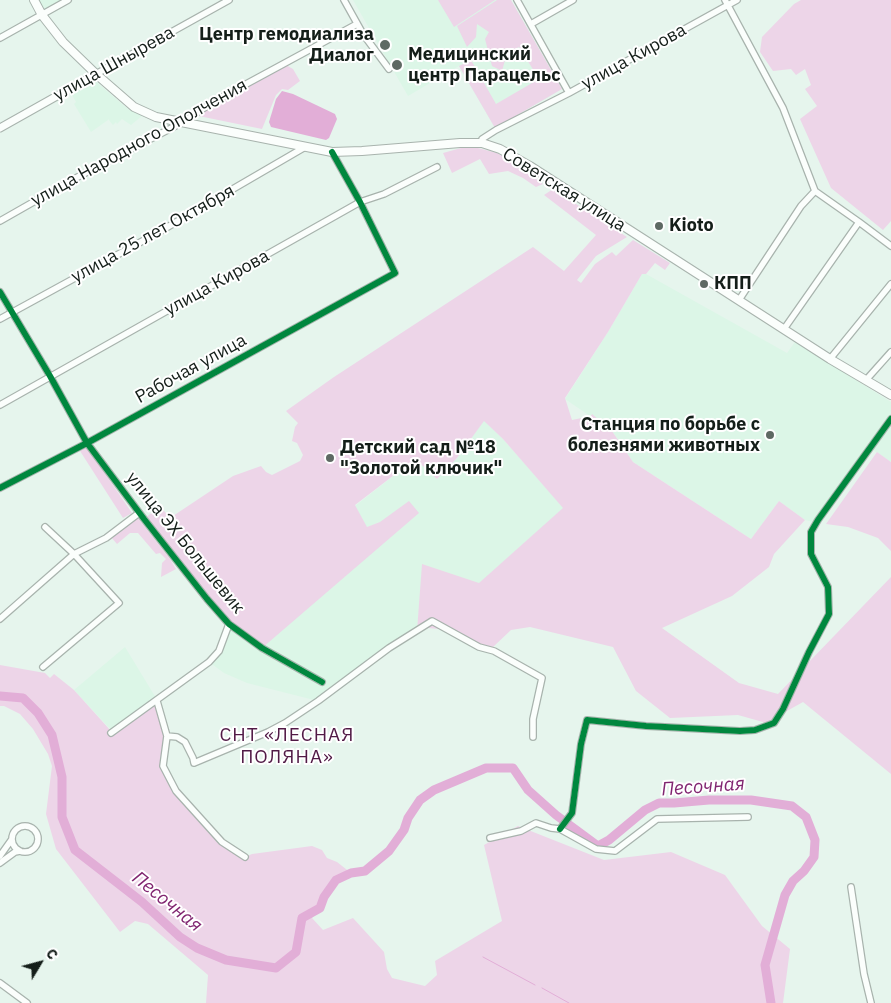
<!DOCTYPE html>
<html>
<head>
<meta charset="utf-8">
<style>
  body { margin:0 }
  #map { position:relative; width:891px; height:1003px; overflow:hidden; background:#e6f5ed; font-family:"IBM Plex Sans",sans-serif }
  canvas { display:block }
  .north { position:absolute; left:15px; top:938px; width:50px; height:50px; -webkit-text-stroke:4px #fff; paint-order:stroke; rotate:53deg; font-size:14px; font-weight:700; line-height:20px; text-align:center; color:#141e19 }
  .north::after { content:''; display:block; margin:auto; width:18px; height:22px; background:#141e19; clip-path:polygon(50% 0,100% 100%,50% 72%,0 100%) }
</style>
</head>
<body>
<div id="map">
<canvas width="891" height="1003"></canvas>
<div class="north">С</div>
</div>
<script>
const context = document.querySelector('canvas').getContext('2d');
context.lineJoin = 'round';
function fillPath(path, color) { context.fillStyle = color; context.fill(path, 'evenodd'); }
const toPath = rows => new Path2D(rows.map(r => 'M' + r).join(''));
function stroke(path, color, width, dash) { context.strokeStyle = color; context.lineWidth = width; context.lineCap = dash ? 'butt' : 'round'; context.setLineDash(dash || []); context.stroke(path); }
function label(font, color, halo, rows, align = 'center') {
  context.font = font + ' "IBM Plex Sans",sans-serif'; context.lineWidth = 4; context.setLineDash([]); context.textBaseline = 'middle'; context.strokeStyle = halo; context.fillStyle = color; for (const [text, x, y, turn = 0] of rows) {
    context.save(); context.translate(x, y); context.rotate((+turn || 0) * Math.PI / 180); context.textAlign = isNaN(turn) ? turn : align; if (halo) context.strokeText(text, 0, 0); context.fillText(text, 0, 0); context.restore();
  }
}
const built = toPath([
  [34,0,68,0,42,15],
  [353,0,511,0,562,89,495,128,459,66,408,96],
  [94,80,128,109,143,115,131,125,122,119,117,124,116,122,113,125,108,119,108,120,91,132,74,104,76,102,71,93],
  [642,274,646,274,787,353,795,342,891,402,891,415,818,523,805,520,779,501,751,539,633,462,612,431,565,399,608,332],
  [484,420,503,439,564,508,479,584,419,611,417,631,413,637,358,672,318,701,247,683,224,673,209,662,219,651,229,624,379,522,367,528,355,506,415,459,437,479,457,458],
  [891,424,891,462,873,450],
  [125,647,156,698,111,730,74,690]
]);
const green = toPath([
  [438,0,495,0,454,27],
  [497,0,511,0,562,89,495,128,459,66,471,60,496,104,539,79,519,47,511,51,505,60,502,71,492,66,485,39,489,32,477,24,476,37,467,47,457,26],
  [801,0,891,0,891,221,883,230,831,188,800,119,817,106,805,89,811,85,805,69,796,75,791,69,773,71,760,52,762,37,794,4],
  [284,64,293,69,300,81,288,90,282,89,276,95,262,129,194,115],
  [474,147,497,153,517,164,543,184,536,187,523,178,508,171,489,174,480,159,452,173,443,153,461,148],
  [553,189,627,237,596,256,577,280,581,283,595,264,612,252,616,256,633,240,670,263,665,270,655,263,646,274,642,274,608,332,565,398,572,420,591,416,592,414,612,431,633,462,751,539,779,501,805,520,774,554,769,567,732,596,662,628,739,683,778,694,891,577,891,774,803,702,778,716,770,724,738,715,670,718,636,691,613,647,530,627,511,630,492,648,476,647,439,629,428,628,417,631,422,564,479,583,563,508,503,439,484,421,457,458,437,479,415,459,355,505,367,527,380,522,409,501,419,513,262,648,229,624,144,519,160,506,170,518,233,476,261,466,266,472,272,475,300,461,303,455,297,443,292,441,295,427,298,423,286,411,334,377,533,247,564,271,596,235,544,195],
  [87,447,132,513,123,518,80,451],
  [877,452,891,462,891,551,878,538,848,527,826,524],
  [137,517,170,559,176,569,161,577,162,563,166,559,160,553,156,554,138,533,130,533,117,544,111,537],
  [0,665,45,673,50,678,54,674,74,690,111,731,157,699,167,736,163,766,176,791,222,842,245,857,252,854,312,846,322,850,327,858,337,862,351,873,336,880,324,897,320,908,312,918,323,930,353,918,384,952,387,969,392,978,425,986,437,975,435,961,502,921,484,845,518,826,604,860,671,852,725,875,762,926,790,949,783,1003,206,1003,208,975,148,924,135,921,120,932,56,849,46,814,52,766,48,754,33,729,20,714,4,706,0,706]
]);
const water = toPath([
  [282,91,293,94,335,114,337,119,329,138,326,140,271,127,269,122,276,99]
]);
const stream = toPath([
  [483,957,535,985],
  [542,988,569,1003]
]);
const river = toPath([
  [0,696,23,698,38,713,52,735,62,777,62,817,75,850,142,902,180,937,197,948,226,960,276,968,296,952,302,918,320,908,324,897,336,880,351,873,365,871,389,851,404,830,408,818,420,800,434,790,486,768,513,768,528,790,556,815,598,846,609,840,645,810,659,803,674,803,709,800,751,800,792,806,806,817,815,840,814,857,804,871,793,881,785,895,765,965,771,1003]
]);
const minor = toPath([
  [344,0,363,34,389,69],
  [517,0,569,93],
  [725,0,783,108,815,191],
  [531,24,573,0],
  [0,38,68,0],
  [96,74,229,0],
  [482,143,482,139,496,130,569,93,737,0],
  [0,221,72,180,183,122,213,102,357,24],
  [859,222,891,246],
  [0,292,50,376,87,443,144,519,207,599,229,624,262,648,322,682],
  [739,300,801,206,815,191],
  [0,319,159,232,305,147],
  [784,329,859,222,815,191],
  [830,359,891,284],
  [866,380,891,352],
  [0,405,360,202,384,194,437,167],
  [0,488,87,443,395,273,360,202,332,152],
  [0,619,74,554,106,538,139,513],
  [43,667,119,603,74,554,45,527],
  [157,701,167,736,163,766,176,791,222,842,245,857],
  [111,733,209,662,219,651,229,624],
  [167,736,177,737,185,742,193,758,194,763,268,732,285,723,318,701,389,648,432,621,479,647,494,651,542,678,533,719,533,737],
  '12 839a13 13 0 1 1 26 0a13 13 0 1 1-26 0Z',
  [560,829,572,813,581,744,587,720,646,726,740,731,755,730,774,723,783,709,809,652,829,614,828,587,811,554,811,532,818,520,891,419],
  [490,838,521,831,536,823,551,828,560,829,596,849,615,851,657,819,748,817],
  [0,856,12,839],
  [0,863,15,852,20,851],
  [851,887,864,974,871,1003],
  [0,983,27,1003]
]);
const tertiary = toPath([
  [0,128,96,74]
]);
const secondary = toPath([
  [34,0,42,15,63,42,96,74,134,107,156,117,332,152,362,151,460,143,482,143,500,149,530,166,830,359,891,395]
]);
const cycleway = toPath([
  [0,292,50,376,87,443,144,519,207,599,229,624,262,648,322,682],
  [0,488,87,443,395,273,360,202,332,152],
  [560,829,572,813,581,744,587,720,646,726,740,731,755,730,774,723,783,709,809,652,829,614,828,587,811,554,811,532,818,520,891,419]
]);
const markers = [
  [385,45,6,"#5e6963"],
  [397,65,6,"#5e6963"],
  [659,226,5,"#5e6963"],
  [704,284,5,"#5e6963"],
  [770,435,5,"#5e6963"],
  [330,458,5,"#5e6963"]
];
const poiNames = [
  ["Центр гемодиализа",374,35,"right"],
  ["Диалог",374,56,"right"],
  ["Медицинский",408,55],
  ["центр Парацельс",408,76],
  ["Kioto",669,226],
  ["КПП",714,284],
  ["Станция по борьбе с",760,425,"right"],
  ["болезнями животных",760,446,"right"],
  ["Детский сад №18",340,448],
  ["\"Золотой ключик\"",340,469]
];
const streetNames = [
  ["улица Кирова",634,57,-29],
  ["улица Шнырева",114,64,-29],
  ["улица Народного Ополчения",139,143,-29],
  ["Советская улица",564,190,32],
  ["улица 25 лет Октября",153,234,-29],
  ["улица Кирова",217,283,-29],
  ["Рабочая улица",191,369,-29],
  ["улица ЭХ Большевик",185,543,51]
];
const neighbourhoodNames = [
  ["СНТ «ЛЕСНАЯ",287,736],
  ["ПОЛЯНА»",287,758]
];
const waterNames = [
  ["Песочная",703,787,-4],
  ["Песочная",167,902,39]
];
fillPath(built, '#dcf6e7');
fillPath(green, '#edd5e8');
fillPath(water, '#e2aed7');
stroke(stream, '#e2aed7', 1);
stroke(river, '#e2aed7', 9);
stroke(minor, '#a8b3ad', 8);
stroke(tertiary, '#a8b3ad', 9);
stroke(secondary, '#a8b3ad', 10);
stroke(minor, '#fbfefc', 5.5);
stroke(tertiary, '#fbfefc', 7);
stroke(secondary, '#fbfefc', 8);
stroke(cycleway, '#00873e', 6);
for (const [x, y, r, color] of markers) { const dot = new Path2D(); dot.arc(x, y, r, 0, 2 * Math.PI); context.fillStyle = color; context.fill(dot); stroke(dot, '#fff', 2); }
label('bold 18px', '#141e19', '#fff', poiNames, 'left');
label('18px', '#141e19', '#fff', streetNames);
context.letterSpacing = '1px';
label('19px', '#511a46', '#fff', neighbourhoodNames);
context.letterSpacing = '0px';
label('italic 19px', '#812671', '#fff', waterNames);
</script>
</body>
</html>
